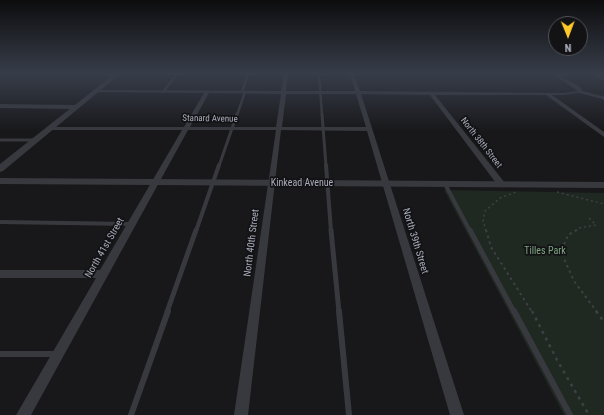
<!DOCTYPE html>
<html>
<head>
<meta charset="utf-8">
<style>
  body { margin:0 }
  #map { position:relative; width:604px; height:415px; overflow:hidden; background:#18181a; font-family:"Roboto Condensed",sans-serif }
  canvas { display:block }
  .north { position:absolute; left:548px; top:16px; width:40px; height:40px; box-sizing:border-box; background:#131215; border:1px solid #4f5057; border-radius:50%; rotate:179deg; font-size:11px; font-weight:700; line-height:16px; text-align:center; color:#a9adbb }
  .north::after { content:''; display:block; margin:auto; width:14px; height:18px; background:#ffc92b; clip-path:polygon(50% 0,100% 100%,50% 72%,0 100%) }
</style>
</head>
<body>
<div id="map">
<canvas width="604" height="415"></canvas>
<div class="north">N</div>
</div>
<script>
const context = document.querySelector('canvas').getContext('2d');
context.lineJoin = 'round';
function fillPath(path, color) { context.fillStyle = color; context.fill(path, 'evenodd'); }
const toPath = rows => new Path2D(rows.map(r => 'M' + r).join(''));
function stroke(path, color, width, dash) { context.strokeStyle = color; context.lineWidth = width; context.lineCap = dash ? 'butt' : 'round'; context.setLineDash(dash || []); context.stroke(path); }
function label(font, color, halo, rows, align = 'center') {
  context.font = font + ' "Roboto Condensed",sans-serif'; context.lineWidth = 3.5; context.setLineDash([]); context.textBaseline = 'middle'; context.strokeStyle = halo; context.fillStyle = color; for (const [text, x, y, turn = 0] of rows) {
    context.save(); context.translate(x, y); context.rotate((+turn || 0) * Math.PI / 180); context.textAlign = isNaN(turn) ? turn : align; if (halo) context.strokeText(text, 0, 0); context.fillText(text, 0, 0); context.restore();
  }
}
const green = toPath([
  [444,190,604,193,604,415,564,415]
]);
const pathFar2 = toPath([
  [557,192,604,204],
  [486,231,483,221,485,211,500,198,516,192],
  [575,231,579,228,596,225,589,218]
]);
const pathFar1 = toPath([
  [486,230,491,247,532,312],
  [577,230,568,235,563,247,565,261,574,281,597,312]
]);
const path = toPath([
  [532,311,557,360,589,415],
  [596,311,604,322]
]);
const serviceFar4 = toPath([
  [319,74,322,115],
  [595,74,604,79],
  [163,92,177,74],
  [242,92,248,74],
  [581,92,600,97],
  [604,97,600,97,604,99],
  [237,115,245,92]
]);
const serviceFar3 = toPath([
  [322,114,326,166],
  [0,140,36,140],
  [219,166,237,114]
]);
const serviceFar2 = toPath([
  [326,165,331,231],
  [445,184,470,231],
  [0,222,131,224],
  [196,231,219,165]
]);
const serviceFar1 = toPath([
  [331,230,339,312],
  [470,230,514,312],
  [167,312,196,230]
]);
const service = toPath([
  [339,311,349,415],
  [514,311,570,415],
  [0,354,56,354],
  [131,415,168,311]
]);
const minor = toPath([
  [284,74,288,74,286,91,355,91,350,74,354,74,360,91,564,93,578,91,553,74,558,74,580,87,583,92,564,95,552,95,604,132,604,137,546,95,435,95,505,183,506,185,505,187,499,187,430,95,361,94,464,415,450,415,367,131,281,130,248,415,234,415,276,130,188,130,31,415,16,415,96,278,0,278,0,270,100,270,182,130,51,130,49,129,49,127,184,127,204,93,96,92,94,91,96,90,281,91,284,74],
  [209,93,281,94,276,127,190,127,209,93],
  [286,94,356,94,366,127,282,127,286,94],
  [0,104,76,105,79,107,76,109,0,108,0,104]
]);
const tertiary = toPath([
  [114,74,120,74,3,171,0,172,0,164,114,74],
  [0,178,604,182,604,188,0,184,0,178]
]);
const farStreetnames = [
  ["Stanard Avenue",210,119,1],
  ["North 38th Street",481,143,52]
];
const streetNames = [
  ["Kinkead Avenue",302,183],
  ["North 39th Street",415,241,73],
  ["North 40th Street",252,243,-83],
  ["North 41st Street",105,248,-60]
];
const parkNames = [
  ["Tilles Park",545,251]
];
fillPath(green, '#1f2821');
stroke(pathFar2, '#3e4046', 1.5, [2, 3]);
stroke(pathFar1, '#3e4046', 2, [2.5, 3.5]);
stroke(path, '#3e4046', 2.5, [3, 4.5]);
stroke(serviceFar4, '#38393f', 2.5);
stroke(serviceFar3, '#38393f', 3);
stroke(serviceFar2, '#38393f', 4);
stroke(serviceFar1, '#38393f', 5);
stroke(service, '#38393f', 6);
fillPath(minor, '#38393f');
fillPath(tertiary, '#38393f');
const sky = context.createLinearGradient(0, 0, 0, 132);
sky.addColorStop(0, '#0d0d0e');
sky.addColorStop(0.56, '#373d49');
sky.addColorStop(1, '#373d4900');
context.fillStyle = sky;
context.fillRect(0, 0, 604, 132);
label('9px', '#a9adbb', '#131215', farStreetnames);
label('10px', '#a9adbb', '#131215', streetNames);
label('10px', '#7ea784', '#131215', parkNames);
</script>
</body>
</html>
